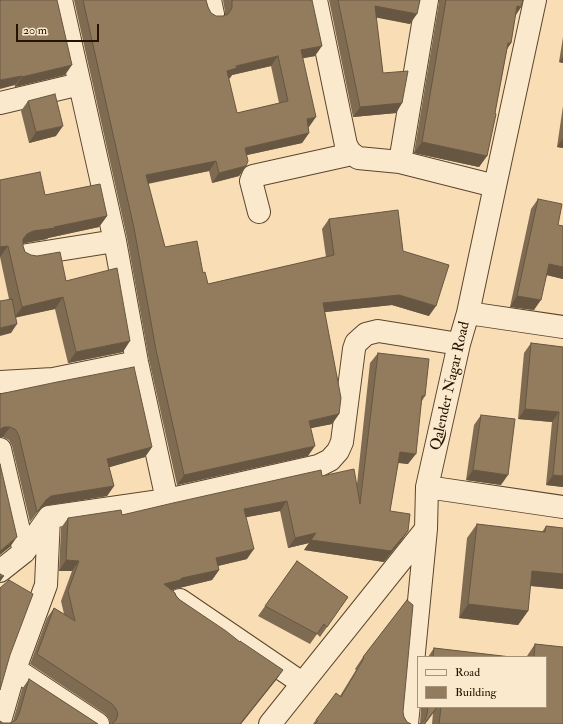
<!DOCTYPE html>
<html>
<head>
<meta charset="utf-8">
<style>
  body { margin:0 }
  #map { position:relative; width:563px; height:724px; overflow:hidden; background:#f9ddb4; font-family:"IM FELL Double Pica",serif }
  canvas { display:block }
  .legend { position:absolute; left:417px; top:656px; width:130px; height:52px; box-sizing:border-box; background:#fbe9ce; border:1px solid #a5937c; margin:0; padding:5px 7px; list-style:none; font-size:12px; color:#251301 }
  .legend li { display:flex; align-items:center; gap:8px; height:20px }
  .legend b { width:20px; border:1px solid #a5937c }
  .scale { position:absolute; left:16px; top:24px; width:83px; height:18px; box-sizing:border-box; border:2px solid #251301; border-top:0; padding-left:5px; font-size:12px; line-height:14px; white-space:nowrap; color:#251301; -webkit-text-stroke:3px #fbe9ce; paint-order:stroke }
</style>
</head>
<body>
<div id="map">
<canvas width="563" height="724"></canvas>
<ul class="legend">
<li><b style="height:5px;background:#fbe9ce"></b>Road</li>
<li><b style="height:11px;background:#937c5e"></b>Building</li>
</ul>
<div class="scale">20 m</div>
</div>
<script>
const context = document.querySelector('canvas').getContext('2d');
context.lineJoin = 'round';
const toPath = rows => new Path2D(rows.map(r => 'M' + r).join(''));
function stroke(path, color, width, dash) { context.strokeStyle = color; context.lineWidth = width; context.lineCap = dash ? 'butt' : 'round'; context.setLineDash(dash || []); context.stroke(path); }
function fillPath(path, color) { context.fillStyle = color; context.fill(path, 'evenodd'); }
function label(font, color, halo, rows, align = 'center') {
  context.font = font + ' "IM FELL Double Pica",serif'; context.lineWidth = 3; context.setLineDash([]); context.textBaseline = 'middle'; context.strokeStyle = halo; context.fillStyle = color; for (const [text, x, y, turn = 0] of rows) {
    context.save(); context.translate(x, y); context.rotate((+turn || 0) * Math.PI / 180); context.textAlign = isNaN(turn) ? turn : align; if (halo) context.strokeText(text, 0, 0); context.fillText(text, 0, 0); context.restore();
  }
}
const minor = toPath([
  [61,0,115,241,137,362,167,500,318,466,330,460,338,451,342,442,354,349,356,343,366,334,378,331,459,344],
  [210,0,213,14],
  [316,0,346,145,350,152,358,158,400,162],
  [427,0,400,162,495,186],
  [0,103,80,84],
  [259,212,251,181,253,176,352,154],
  [27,255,115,241],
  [468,313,563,327],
  [0,382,53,379,137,362],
  [0,449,24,552],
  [427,487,563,507],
  [0,571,24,552,49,517,167,500],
  [180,600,302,683],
  [15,669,98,724],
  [0,721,15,669,46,585,49,517],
  [270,724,426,529],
  [407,724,426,529,427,487,459,344,468,313,495,186,535,0]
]);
const wall = toPath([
  [0,0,65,75,15,87],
  [74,0,206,0,208,7,211,13,216,16,223,16,225,15,225,12,223,0,312,0,315,56,303,58,309,127,308,127,309,133,302,143,247,155,246,166,239,176,212,183,209,171,148,184,165,247,203,273,208,284,326,257,322,229,329,219,403,251,429,316,392,305,325,312,339,414,332,424,310,428,308,456,177,485,149,360,127,238],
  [271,66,279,103,237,113,228,79,230,78,232,75],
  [329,0,420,0,410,24,376,17,383,73,402,103,396,113,353,117],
  [439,0,523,0,521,7,515,16,511,43,507,49,487,156,479,167,414,153,439,2],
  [563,37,563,63,559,62],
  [28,101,56,136,29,143,21,111],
  [563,106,563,148,557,147],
  [0,180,107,216,99,227,48,238,47,239,25,243,23,244,23,246,25,252,66,281,123,352,68,363,55,309,16,317,11,333,9,299,0,257],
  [538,199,558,225,563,279,547,275,534,310,510,307,531,209],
  [531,343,563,347,563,487,546,485,552,422,518,419,524,353],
  [378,353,425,396,422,401,408,464,398,463,390,511,408,531,401,541,384,562,304,550,309,543,288,548,280,511,246,517,247,559,218,566,219,570,212,580,175,589,172,590,180,600,240,642,283,670,276,680,241,724,110,724,109,719,105,714,30,664,47,618,54,608,64,614,61,601,72,571,59,571,61,528,68,518,122,515,322,476,357,484,370,363],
  [0,394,152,447,145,457,109,467,114,486,107,496,44,506,39,510,30,522,12,446,9,440,3,437],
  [481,415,501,485,466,480,474,425],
  [477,524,542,532,546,526,563,528,563,589,530,586,528,611,518,625,459,618,467,538],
  [297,561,348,597,320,637,317,634,310,644,258,616],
  [407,600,403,712,404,717,407,722,411,724,313,724,336,693,340,696,356,670,355,669,363,657],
  [535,644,563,647,563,724,432,724,433,713,425,724,419,724,420,724,421,707,546,707,546,657,527,657,527,656],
  [434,648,511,657,428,657],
  [29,679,98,724,0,724,0,721,3,723,10,723,13,721,22,689]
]);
const shadedWall = toPath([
  [375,6,417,14,410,24,368,16],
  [517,6,521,7,514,18],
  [508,43,511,43,503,55],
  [322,46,315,56,294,60,301,50],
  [278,56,271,66,232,75,230,78,220,81,227,71,236,66],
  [563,57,563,63,559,62],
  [72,65,65,75,15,87,22,77],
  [22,76,15,85,0,89,0,80],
  [402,103,396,113,353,117,360,107],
  [316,117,309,127,300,129,307,119],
  [63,126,56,136,29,143,36,132],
  [309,133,302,143,238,157,245,148],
  [563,138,563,148,557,147],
  [422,142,487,156,479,167,414,153],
  [216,161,209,171,139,185,146,175],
  [246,166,239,176,212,183,219,173],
  [107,216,99,227,48,238,47,239,25,243,19,245,16,250,27,234,33,231],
  [8,246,0,257,0,247],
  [549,264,563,267,563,279,542,274],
  [399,295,436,306,429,316,392,305,316,313,323,303],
  [517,296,541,300,534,310,510,307],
  [63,297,55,309,14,318,22,307],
  [17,324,11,333,0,336,0,328],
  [130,341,123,352,68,363,76,352],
  [525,409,559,412,552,422,518,419],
  [339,414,332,424,302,430,309,421],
  [4,427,10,427,3,437,0,437,0,429],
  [315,446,308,456,177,485,184,475],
  [152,447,145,457,100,470,107,459],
  [400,452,416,454,408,464,393,462],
  [473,470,508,475,501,485,466,480],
  [553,475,563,476,563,487,546,485],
  [114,486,107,496,44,506,39,510,30,522,46,500,51,496],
  [287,501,280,511,237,519,244,509],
  [408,531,401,541,384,562,304,550,309,543,288,548,295,538,316,533],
  [17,537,10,547,0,555,0,551],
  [254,549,247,559,209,568,216,558],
  [66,560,79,561,72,571,59,571],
  [219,570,212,580,175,589,173,590,157,594,164,584,182,578],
  [532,571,563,574,563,589,522,585],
  [4,576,0,582,0,577],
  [468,604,528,611,518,625,459,618],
  [283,670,276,680,241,724,240,724],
  [438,707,425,724,424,724]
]);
const building = toPath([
  [0,0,57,0,72,65,22,77,22,76,0,80,0,0],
  [83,0,206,0,208,7,211,13,216,16,223,16,228,14,232,8,232,0,312,0,322,46,301,50,316,117,307,119,309,133,245,148,248,161,246,166,219,173,216,161,146,175,165,247,197,241,203,273,205,272,208,284,334,255,329,219,398,210,403,251,449,265,436,306,399,295,323,303,341,398,339,414,309,421,315,446,184,475,156,350,134,228,83,0],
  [278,56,288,101,237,113,227,71,237,68,236,66,278,56],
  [338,0,420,0,417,14,375,6,383,73,408,71,402,103,360,107,338,0],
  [446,0,523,0,521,7,517,6,511,43,508,43,495,113,496,114,487,156,422,142,446,0],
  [55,94,63,126,36,132,28,101,55,94],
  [40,172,45,195,100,184,107,216,54,227,55,228,33,231,27,234,23,239,23,246,25,252,31,255,37,256,60,252,66,281,117,268,130,341,76,352,63,297,22,307,8,246,0,247,0,180,40,172],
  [538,199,562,204,558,225,563,226,563,267,549,264,541,300,517,296,538,199],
  [12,299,17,324,0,328,0,301,12,299],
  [531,343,563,347,563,476,553,475,559,412,525,409,531,343],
  [378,353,429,359,425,396,422,396,416,454,400,452,390,511,410,514,408,531,391,551,311,540,316,533,295,538,287,501,244,509,254,549,216,558,219,570,182,578,180,580,164,584,175,593,176,596,180,600,226,631,240,642,240,641,283,670,240,724,241,724,112,724,116,720,118,714,116,709,112,704,37,654,54,608,75,621,68,591,79,561,66,560,68,518,121,510,122,515,173,503,321,470,322,476,354,469,360,504,378,353],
  [134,367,152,447,107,459,114,486,51,496,46,500,37,512,19,436,16,430,10,427,4,427,0,429,0,394,57,382,134,367],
  [481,415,515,419,508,475,473,470,481,415],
  [0,464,17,537,0,551,0,464],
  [477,524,545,532,546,526,563,528,563,574,532,571,528,611,468,604,477,524],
  [297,561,348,597,327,627,324,624,317,634,265,606,297,561],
  [0,574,4,576,0,577,0,574],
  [9,580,33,594,10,655,0,690,0,588,9,580],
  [407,600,413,605,403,712,404,717,407,722,411,724,315,724,318,721,316,720,336,693,341,697,364,658,363,657,407,600],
  [535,644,563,647,563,724,439,724,441,707,546,707,546,657,534,657,535,644],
  [434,648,511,657,433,657,434,648],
  [29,679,98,724,0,724,0,721,3,723,10,723,16,720,19,714,29,679],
  [428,707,437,707,424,724,419,724,420,724,425,720,427,714,428,707]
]);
const streetNames = [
  ["Qalender Nagar Road",451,386,-77]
];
stroke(minor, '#5a462e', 24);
stroke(minor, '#fbe9ce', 22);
fillPath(wall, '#7e6b51');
fillPath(shadedWall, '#675742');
fillPath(building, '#937c5e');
stroke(building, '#675742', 1);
label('15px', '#251301', '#fbe9ce', streetNames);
</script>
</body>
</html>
